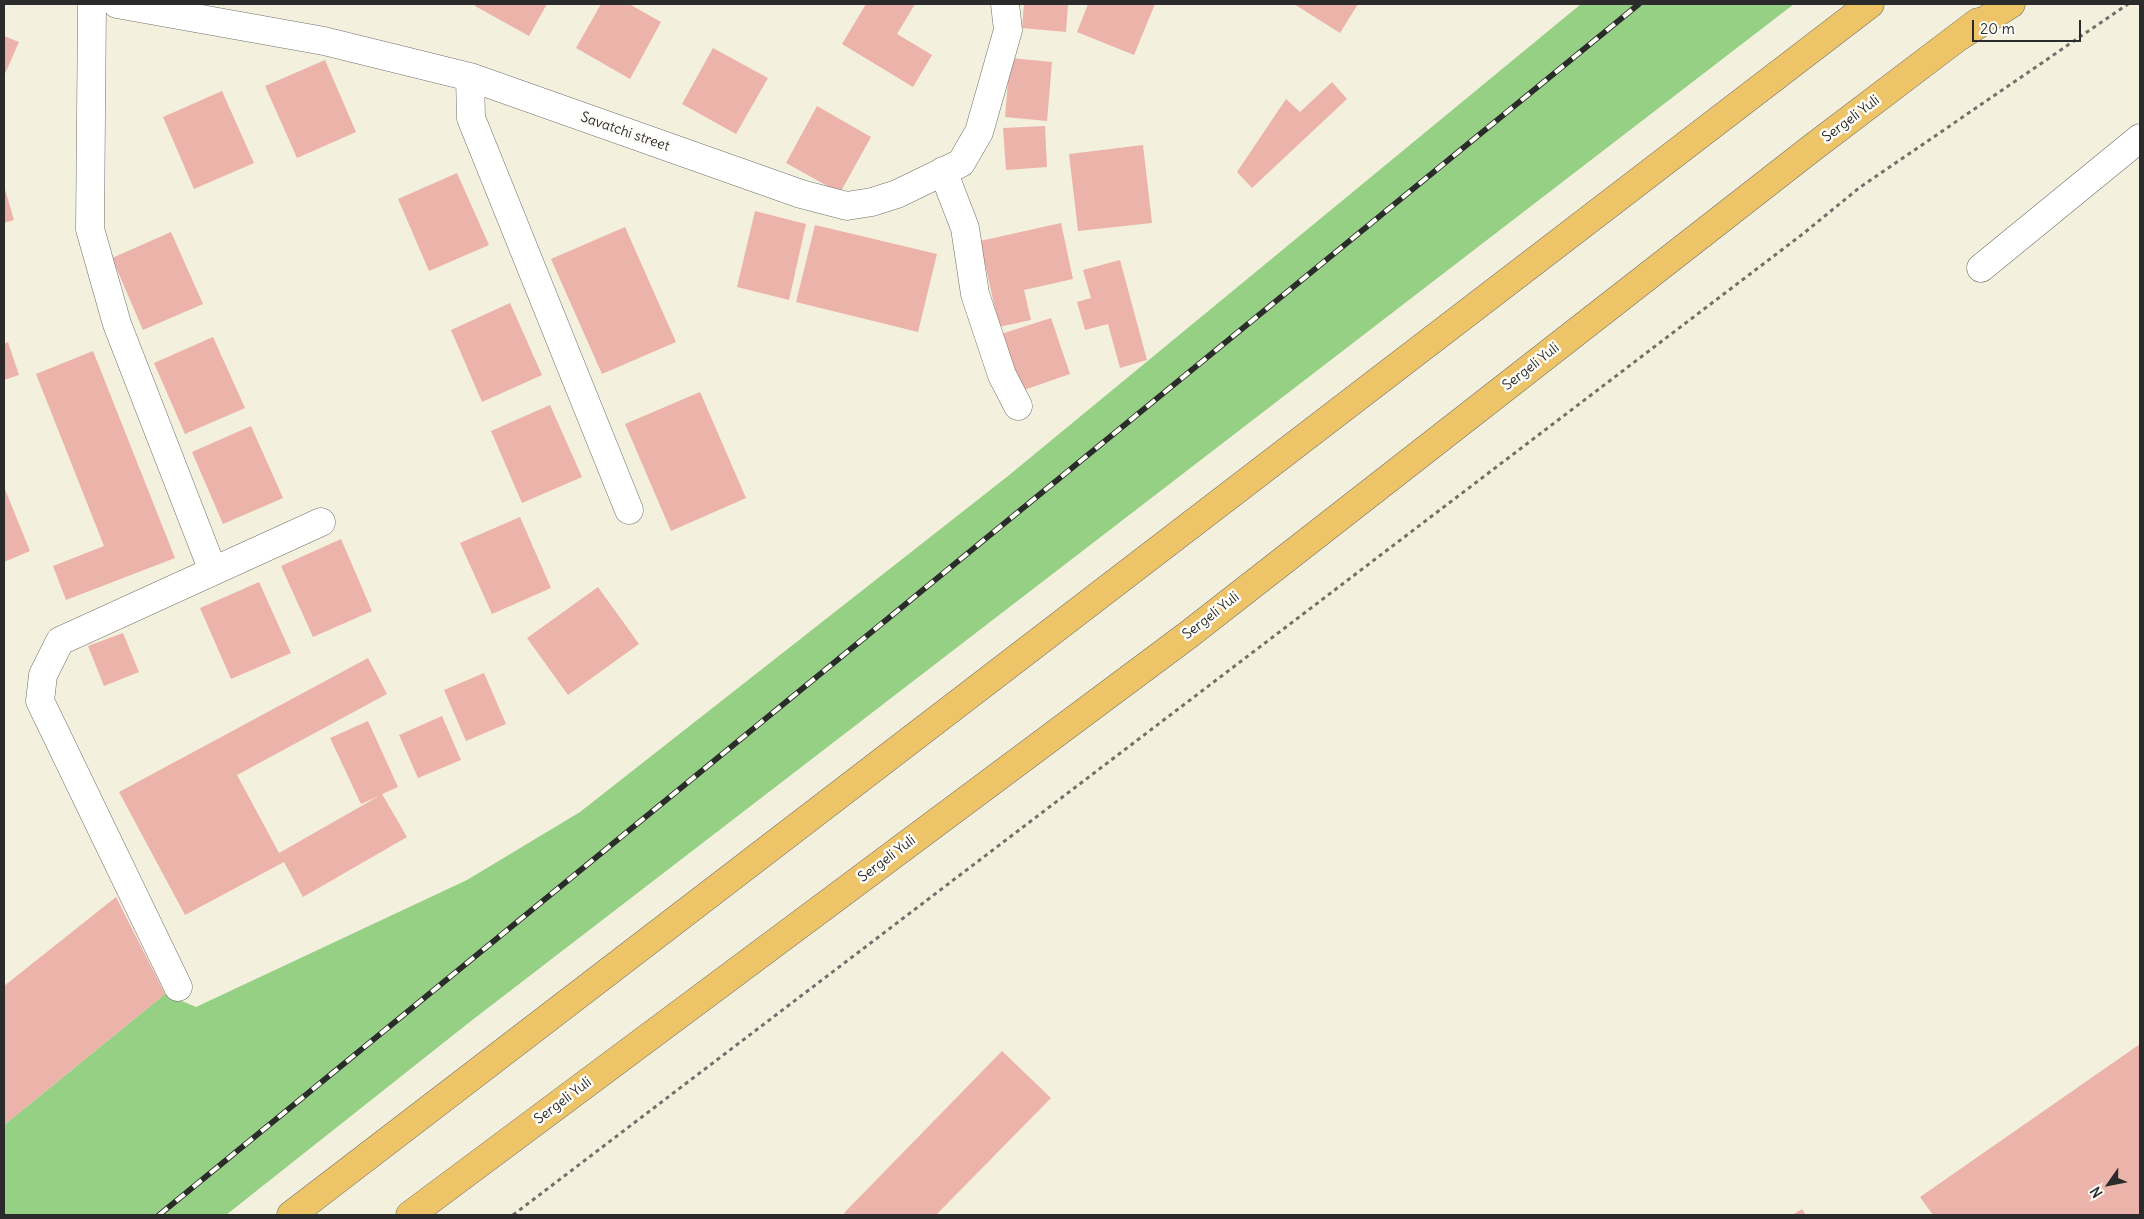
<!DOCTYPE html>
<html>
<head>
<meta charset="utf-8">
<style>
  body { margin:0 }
  #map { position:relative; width:2144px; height:1219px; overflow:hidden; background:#f4f0de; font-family:Delius,sans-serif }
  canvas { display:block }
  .frame { position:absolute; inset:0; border:5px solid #2b2b2b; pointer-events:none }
  .north { position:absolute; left:2084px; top:1159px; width:50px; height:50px; -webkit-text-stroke:4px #fdfcf7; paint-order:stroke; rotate:237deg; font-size:14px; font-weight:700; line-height:20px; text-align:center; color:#2b2b2b }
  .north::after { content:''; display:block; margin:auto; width:18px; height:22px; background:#2b2b2b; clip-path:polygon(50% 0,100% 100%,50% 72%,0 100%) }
  .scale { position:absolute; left:1972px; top:20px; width:109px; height:22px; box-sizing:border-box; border:2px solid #2b2b2b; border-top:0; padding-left:6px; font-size:15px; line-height:18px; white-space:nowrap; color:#2b2b2b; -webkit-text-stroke:4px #fdfcf7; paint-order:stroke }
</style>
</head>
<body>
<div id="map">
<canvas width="2144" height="1219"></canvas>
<div class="frame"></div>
<div class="north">N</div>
<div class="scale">20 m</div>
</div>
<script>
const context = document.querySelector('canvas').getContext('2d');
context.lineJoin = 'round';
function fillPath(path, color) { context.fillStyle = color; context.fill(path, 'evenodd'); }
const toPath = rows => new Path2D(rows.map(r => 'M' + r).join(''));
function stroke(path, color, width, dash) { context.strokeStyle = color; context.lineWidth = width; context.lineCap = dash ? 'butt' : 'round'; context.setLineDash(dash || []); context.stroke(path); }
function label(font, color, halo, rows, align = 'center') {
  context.font = font + ' Delius,sans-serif'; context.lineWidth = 5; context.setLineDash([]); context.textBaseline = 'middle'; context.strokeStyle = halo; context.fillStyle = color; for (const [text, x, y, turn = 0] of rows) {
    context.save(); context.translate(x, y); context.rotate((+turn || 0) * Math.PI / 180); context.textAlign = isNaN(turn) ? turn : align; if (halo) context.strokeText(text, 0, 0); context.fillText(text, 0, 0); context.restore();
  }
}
const green = toPath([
  [1581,4,1794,4,471,1021,226,1215,4,1215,4,1125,165,994,196,1007,467,880,580,812,1008,476]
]);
const building = toPath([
  [476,4,547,4,529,36,475,6],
  [601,4,629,4,661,22,630,79,576,48],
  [866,4,915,4,897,34,932,55,913,87,842,44],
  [1024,4,1068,4,1066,32,1022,28],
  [1088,4,1155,4,1134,55,1077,32],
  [1294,4,1358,4,1340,33],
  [4,36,19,42,4,76],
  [713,48,768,78,736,134,682,104],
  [1010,58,1052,62,1047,121,1005,117],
  [325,60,356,132,297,158,265,86],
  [1332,82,1347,99,1252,188,1237,172,1286,99,1300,112],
  [222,91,254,163,194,189,163,117],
  [817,106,871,137,840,193,786,163],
  [1045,126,1047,167,1006,170,1003,128],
  [1143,145,1152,223,1078,231,1069,154],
  [457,173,489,245,429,271,398,199],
  [4,186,14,220,4,223],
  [755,211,806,224,789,300,737,287],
  [1061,223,1073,279,1024,290,1031,320,999,327,980,241],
  [815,225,937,254,918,332,796,302],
  [625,227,676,342,602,374,551,259],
  [171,232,203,304,143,330,112,258],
  [1120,260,1147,360,1120,368,1108,324,1085,330,1077,302,1091,298,1083,270],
  [510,303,542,375,482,402,451,330],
  [1051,318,1070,374,1021,391,1001,334],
  [213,337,245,408,185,434,154,363],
  [8,342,19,375,4,380,4,344],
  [93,351,175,558,66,600,53,566,104,546,36,374],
  [700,392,746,498,671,531,625,424],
  [550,405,582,477,522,503,491,431],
  [251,426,283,498,223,524,192,452],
  [4,487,30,551,4,562],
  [520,517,551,588,492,614,460,543],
  [341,539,372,611,313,637,281,566],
  [259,582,291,653,231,679,200,608],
  [598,587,639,644,568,695,527,638],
  [123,633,139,672,104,686,88,646],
  [368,658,387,694,237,775,279,853,379,796,361,804,330,738,368,721,398,787,382,794,407,837,303,897,284,862,185,915,119,792],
  [484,673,506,724,466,741,444,690],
  [442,716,461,760,418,778,399,735],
  [116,897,165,994,4,1125,4,986],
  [2140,1044,2140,1215,1933,1215,1920,1197],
  [1002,1051,1051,1098,936,1215,846,1215,844,1213],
  [1802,1209,1806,1215,1792,1215]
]);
const path = toPath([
  [513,1215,1804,233,1859,188,2128,4]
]);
const minor = toPath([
  [92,4,90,229,117,324,213,571],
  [117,4,324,41,470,77,801,194,847,206,872,202,897,194,961,163,979,132,1008,30,1005,4],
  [470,77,471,118,629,510],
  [943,171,965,228,975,294,1002,375,1018,406],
  [1981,268,2140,138],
  [178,987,40,701,43,675,60,641,321,522]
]);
const major = toPath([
  [291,1215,1870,4],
  [410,1215,1188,635,1812,148,1978,22]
]);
const highway = toPath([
  [1960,36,2011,4]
]);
const rail = toPath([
  [159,1215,1639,4]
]);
const streetNames = [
  ["Sergeli Yuli",1851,119,-37],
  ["Savatchi street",625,132,19],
  ["Sergeli Yuli",1531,367,-38],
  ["Sergeli Yuli",1211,616,-38],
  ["Sergeli Yuli",887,859,-37],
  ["Sergeli Yuli",563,1101,-37]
];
fillPath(green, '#95d085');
fillPath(building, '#ecb3aa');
stroke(minor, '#71706a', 29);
stroke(major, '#71706a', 29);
stroke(highway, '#71706a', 29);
stroke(path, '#71706a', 3, [4, 4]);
stroke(minor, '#fff', 28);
stroke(major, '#eec469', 28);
stroke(highway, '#eec469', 28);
stroke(rail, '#2b2b2b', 5.5);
stroke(rail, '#fdfcf7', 4, [11]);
label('14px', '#2b2b2b', '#fdfcf7', streetNames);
</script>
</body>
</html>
